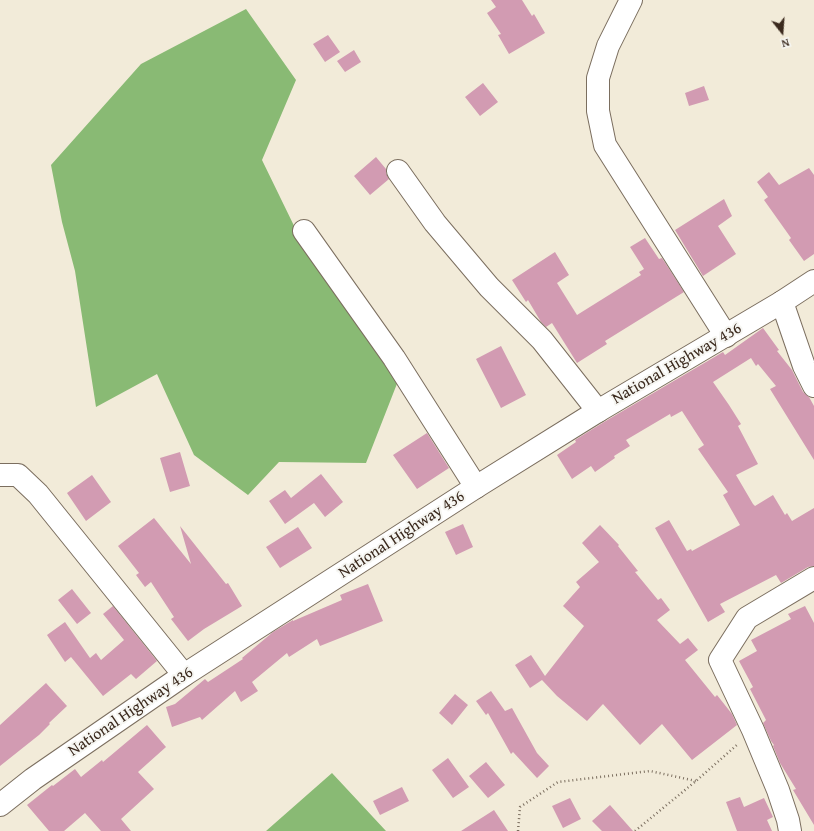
<!DOCTYPE html>
<html>
<head>
<meta charset="utf-8">
<style>
  body { margin:0 }
  #map { position:relative; width:814px; height:831px; overflow:hidden; background:#f2ebd9; font-family:"Gentium Book Plus",serif }
  canvas { display:block }
  .north { position:absolute; left:762px; top:12px; width:40px; height:40px; -webkit-text-stroke:3px #f6f6f2; paint-order:stroke; rotate:163deg; font-size:11px; font-weight:700; line-height:16px; text-align:center; color:#3b2a1e }
  .north::after { content:''; display:block; margin:auto; width:14px; height:18px; background:#3b2a1e; clip-path:polygon(50% 0,100% 100%,50% 72%,0 100%) }
</style>
</head>
<body>
<div id="map">
<canvas width="814" height="831"></canvas>
<div class="north">N</div>
</div>
<script>
const context = document.querySelector('canvas').getContext('2d');
context.lineJoin = 'round';
function fillPath(path, color) { context.fillStyle = color; context.fill(path, 'evenodd'); }
const toPath = rows => new Path2D(rows.map(r => 'M' + r).join(''));
function stroke(path, color, width, dash) { context.strokeStyle = color; context.lineWidth = width; context.lineCap = dash ? 'butt' : 'round'; context.setLineDash(dash || []); context.stroke(path); }
function label(font, color, halo, rows, align = 'center') {
  context.font = font + ' "Gentium Book Plus",serif'; context.lineWidth = 4; context.setLineDash([]); context.textBaseline = 'middle'; context.strokeStyle = halo; context.fillStyle = color; for (const [text, x, y, turn = 0] of rows) {
    context.save(); context.translate(x, y); context.rotate((+turn || 0) * Math.PI / 180); context.textAlign = isNaN(turn) ? turn : align; if (halo) context.strokeText(text, 0, 0); context.fillText(text, 0, 0); context.restore();
  }
}
const forest = toPath([
  [246,9,296,80,262,160,298,234,400,376,366,463,279,462,248,495,194,455,157,374,96,407,75,271,62,222,51,165,141,64],
  [332,773,386,831,266,831]
]);
const building = toPath([
  [491,0,522,0,532,16,534,14,545,33,509,54,498,35,501,34,487,13,496,7],
  [328,35,340,52,325,62,313,44],
  [354,50,361,62,345,72,337,61],
  [483,83,498,102,480,116,465,97],
  [704,86,709,100,689,106,685,93],
  [376,157,386,169,386,173,389,179,370,195,354,176],
  [809,168,814,175,814,254,804,261,789,240,791,238,764,200,768,197,757,182,769,172,779,185],
  [724,199,732,216,718,226,736,254,703,276,675,230],
  [645,238,659,259,662,258,684,292,605,341,607,344,577,363,552,323,546,327,541,322,528,300,526,302,512,280,555,252,569,275,557,283,577,315,641,275,639,272,644,269,630,247],
  [763,328,779,350,777,351,792,370,803,392,809,397,814,406,814,460,770,389,776,386,758,364,756,366,751,358,713,382,729,405,741,424,738,426,758,464,736,475,753,504,755,506,773,495,785,515,787,513,792,521,814,508,814,566,808,567,781,583,776,575,720,604,725,612,708,622,655,528,669,520,687,551,691,549,692,551,740,525,723,495,728,492,698,449,704,445,682,411,671,417,670,414,626,440,630,446,614,456,615,458,595,472,591,466,572,479,557,455,576,442,575,440,604,422,723,352,725,355],
  [501,346,526,395,501,408,476,359],
  [427,433,449,468,417,489,393,455],
  [180,452,190,486,170,492,160,458],
  [321,474,343,502,325,517,314,503,285,524,269,501,285,490,291,498],
  [92,475,111,502,86,521,67,493],
  [154,518,191,564,180,526,226,584,228,583,242,606,204,629,188,641,171,619,174,617,151,582,145,587,136,575,139,573,118,546],
  [463,524,473,547,456,555,445,532],
  [600,525,619,545,618,546,638,571,635,572,658,600,661,598,670,610,657,620,680,644,688,638,698,650,685,660,715,697,717,695,732,714,737,725,692,760,662,724,640,745,603,704,587,721,557,696,542,680,530,688,515,665,531,655,545,676,584,626,563,606,580,587,576,582,599,562,582,543],
  [298,527,312,548,280,568,266,547],
  [368,584,383,621,320,646,317,639,289,657,287,653,252,682,258,691,241,702,235,691,202,720,200,717,172,727,166,707,175,704,205,679,208,682,243,659,242,658,273,632,293,620,293,621,342,600,340,595],
  [72,589,91,613,77,624,58,600],
  [113,606,157,661,136,679,131,674,103,696,71,657,65,662,47,635,65,622,90,658,96,653,101,660,124,640,103,614],
  [805,606,814,623,814,825,793,790,796,789,780,763,773,746,774,745,771,741,763,723,766,720,750,689,753,687,739,661,757,651,751,640,791,619,788,614],
  [46,683,67,706,49,723,50,724,39,735,0,766,0,725],
  [491,691,505,711,512,708,537,753,549,766,537,778,513,752,511,754,488,713,486,715,476,701],
  [455,694,468,705,452,725,439,713],
  [147,725,166,747,138,772,154,789,121,819,131,831,101,831,85,813,64,831,49,831,27,805,52,785,53,786,75,769,81,777,102,760,103,762],
  [448,758,469,787,453,798,432,770],
  [486,762,505,785,488,798,469,776],
  [402,787,409,801,380,815,373,801],
  [740,797,744,807,764,798,773,817,767,820,772,831,737,831,726,802],
  [570,798,581,819,563,828,552,806],
  [610,805,633,831,602,831,592,821],
  [494,810,508,831,461,831]
]);
const path = toPath([
  [518,831,520,807,558,782,650,771,696,781],
  [635,831,696,781,738,744]
]);
const minor = toPath([
  [631,0,608,46,598,78,598,111,605,145,726,336],
  [398,171,435,223,489,287,542,340,598,411],
  [304,231,394,358,476,487],
  [782,302,804,366,814,386],
  [0,475,18,475,38,494,184,675],
  [790,831,788,820,778,790,753,730,720,660,747,618,814,578]
]);
const major = toPath([
  [0,805,33,779,184,675,476,487,598,411,782,302,814,281]
]);
const streetNames = [
  ["National Highway 436",677,364,-30],
  ["National Highway 436",402,535,-33],
  ["National Highway 436",131,712,-34]
];
fillPath(forest, '#89ba74');
fillPath(building, '#d29bb2');
stroke(minor, '#7b6e5f', 24);
stroke(major, '#7b6e5f', 24);
stroke(path, '#7b6e5f', 2.5, [1, 3]);
stroke(minor, '#fff', 22);
stroke(major, '#fff', 22);
label('16px', '#3b2a1e', '#f6f6f2', streetNames);
</script>
</body>
</html>
